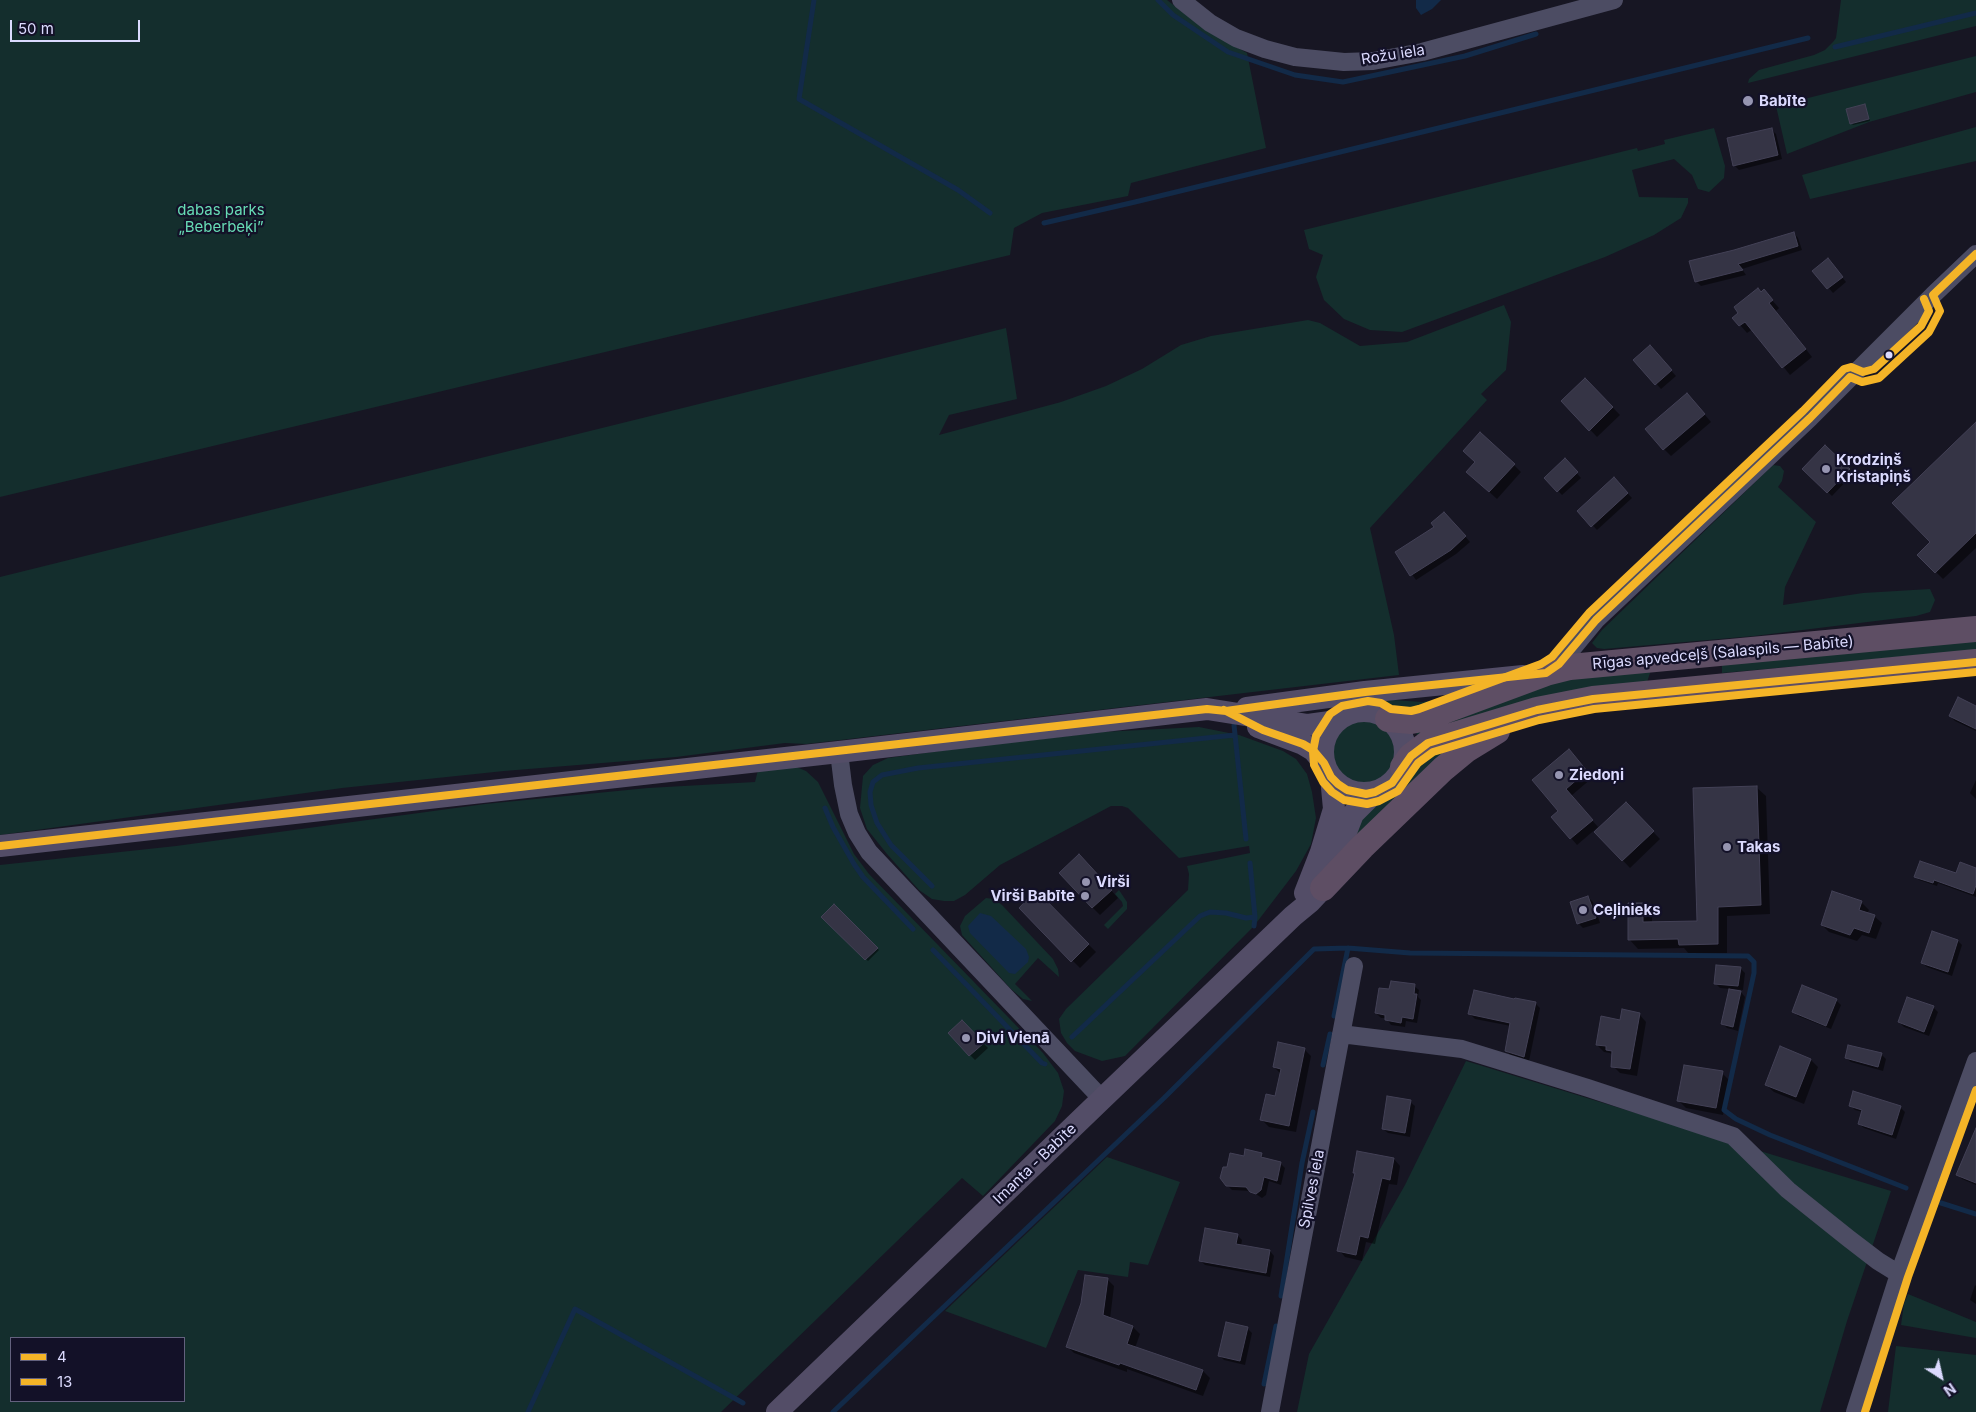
<!DOCTYPE html>
<html>
<head>
<meta charset="utf-8">
<style>
  body { margin:0 }
  #map { position:relative; width:1976px; height:1412px; overflow:hidden; background:#171623; font-family:Inter,sans-serif }
  canvas { display:block }
  .legend { position:absolute; left:10px; top:1337px; width:175px; height:65px; box-sizing:border-box; background:#131128; border:1px solid #63617e; margin:0; padding:6px 9px; list-style:none; font-size:15px; color:#dbdafe }
  .legend li { display:flex; align-items:center; gap:10px; height:25px }
  .legend b { width:25px; border:1px solid #63617e }
  .north { position:absolute; left:1916px; top:1352px; width:50px; height:50px; -webkit-text-stroke:4px #131128; paint-order:stroke; rotate:145deg; font-size:14px; font-weight:700; line-height:20px; text-align:center; color:#dbdafe }
  .north::after { content:''; display:block; margin:auto; width:18px; height:22px; background:#dbdafe; clip-path:polygon(50% 0,100% 100%,50% 72%,0 100%) }
  .scale { position:absolute; left:10px; top:20px; width:130px; height:22px; box-sizing:border-box; border:2px solid #dbdafe; border-top:0; padding-left:6px; font-size:15px; line-height:18px; white-space:nowrap; color:#dbdafe; -webkit-text-stroke:4px #131128; paint-order:stroke }
</style>
</head>
<body>
<div id="map">
<canvas width="1976" height="1412"></canvas>
<ul class="legend">
<li><b style="height:6px;background:#f4b427"></b>4</li>
<li><b style="height:6px;background:#f4b427"></b>13</li>
</ul>
<div class="north">N</div>
<div class="scale">50 m</div>
</div>
<script>
const context = document.querySelector('canvas').getContext('2d');
context.lineJoin = 'round';
function fillPath(path, color) { context.fillStyle = color; context.fill(path, 'evenodd'); }
const toPath = rows => new Path2D(rows.map(r => 'M' + r).join(''));
function stroke(path, color, width, dash) { context.strokeStyle = color; context.lineWidth = width; context.lineCap = dash ? 'butt' : 'round'; context.setLineDash(dash || []); context.stroke(path); }
function label(font, color, halo, rows, align = 'center') {
  context.font = font + ' Inter,sans-serif'; context.lineWidth = 4.5; context.setLineDash([]); context.textBaseline = 'middle'; context.strokeStyle = halo; context.fillStyle = color; for (const [text, x, y, turn = 0] of rows) {
    context.save(); context.translate(x, y); context.rotate((+turn || 0) * Math.PI / 180); context.textAlign = isNaN(turn) ? turn : align; if (halo) context.strokeText(text, 0, 0); context.fillText(text, 0, 0); context.restore();
  }
}
const green = toPath([
  [0,0,1167,0,1207,31,1247,53,1266,148,1131,183,1128,196,1042,213,1014,228,1010,255,0,497],
  [1841,0,1976,0,1976,26,1748,83,1749,79,1759,70,1814,55,1825,50,1833,42,1836,38],
  [1976,56,1976,92,1869,122,1787,154,1776,106],
  [1976,127,1976,161,1810,199,1802,175],
  [1714,128,1725,166,1724,178,1709,192,1698,189,1692,175,1674,159,1632,170,1639,197,1688,198,1688,203,1681,218,1654,235,1605,257,1402,332,1370,330,1344,319,1324,300,1316,277,1323,255,1309,249,1304,230,1637,148,1638,151,1665,144,1664,140],
  [1504,305,1511,322,1506,370,1481,394,1487,400,1370,528,1394,635,1399,675,806,744,785,743,676,757,504,771,342,788,0,835,0,577,1006,328,1017,399,949,415,939,435,1061,402,1106,386,1142,369,1181,345,1211,336,1308,320,1320,323,1360,346,1407,342],
  [1773,465,1780,466,1784,471,1782,481,1778,487,1816,522,1785,587,1783,605,1863,593,1930,589,1935,600,1930,612,1916,616,1754,636,1604,649,1597,648,1592,643,1602,630],
  [1976,640,1976,650,1722,673,1722,665],
  [1651,670,1647,682,1417,735,1416,731,1553,683,1591,676],
  [1380,699,1422,702,1441,699,1404,713,1378,700],
  '1329 752a35 35 0 1 1 70 0a35 35 0 1 1-70 0Z',
  [1199,727,1239,735,1283,751,1296,759,1307,774,1312,792,1316,818,1311,844,1296,871,1254,926,1125,1056,1102,1061,1075,1051,1067,1043,1061,1033,1059,1019,1066,1009,1188,890,1189,874,1187,866,1250,853,1249,846,1179,858,1128,808,1122,806,1111,806,1000,865,965,895,954,901,944,901,932,899,919,890,887,854,867,829,860,808,863,776,873,765,888,758,962,748,1102,732],
  [1466,737,1340,864,1358,817,1376,805,1388,800,1403,791,1415,772,1416,765],
  [794,766,806,771,818,782,854,854,869,874,1043,1053,1058,1073,1064,1091,1062,1106,1055,1121,983,1196,962,1178,721,1412,0,1412,0,865,176,846,485,804,648,788,755,782,758,770],
  [11,1338,184,1338,184,1401,11,1401],
  [1119,890,1127,902,1127,909,1108,929,1104,925,1123,906,1122,902,1115,894],
  [986,898,994,899,1002,905,1053,959,1058,969,1059,977,1038,958,1015,984,1032,1001,1023,999,1011,989,962,935,960,926,965,916],
  [1466,1061,1891,1191,1847,1321,1820,1412,1297,1412,1309,1354,1405,1185],
  [1107,1157,1180,1182,1148,1265,1130,1262,1128,1277,1078,1270,1046,1348,945,1311],
  [1908,1294,1976,1322,1976,1338,1901,1325,1904,1304],
  [1896,1346,1976,1355,1976,1412,1888,1412]
]);
const water = toPath([
  [1416,0,1441,0,1432,9,1421,15,1416,8],
  [980,913,991,916,1026,949,1029,957,1028,962,1015,974,1009,973,970,933,968,926]
]);
const shadow = toPath([
  [1864,106,1870,121,1853,125,1851,123],
  [1771,129,1776,134,1782,159,1739,170,1734,165],
  [1794,233,1798,238,1802,250,1742,269,1746,275,1701,286,1696,281,1734,251],
  [1832,265,1846,282,1833,293,1814,271],
  [1764,291,1779,308,1776,311,1812,357,1790,375,1753,329,1747,333,1734,318],
  [1654,352,1676,376,1661,389,1635,360],
  [1585,379,1620,415,1597,437,1563,401],
  [1694,402,1711,422,1671,456,1664,449],
  [1976,424,1976,548,1943,579,1919,555,1932,542],
  [1825,447,1853,474,1832,496,1804,469],
  [1565,460,1581,478,1562,495,1546,478],
  [1476,463,1514,465,1521,472,1497,499,1475,479],
  [1614,479,1632,498,1597,530,1579,511],
  [1449,518,1470,542,1456,554,1416,580,1397,553],
  [1976,707,1976,731,1955,721,1950,716],
  [1575,757,1592,778,1571,796,1598,827,1577,845,1553,817,1560,811,1534,780],
  [1976,780,1976,799,1970,793],
  [1756,787,1766,796,1770,914,1727,916,1727,953,1689,954,1684,948,1638,949,1629,939,1642,904,1652,914,1652,923,1698,923],
  [1626,804,1660,839,1630,868,1596,832],
  [1087,863,1118,898,1100,915,1093,908],
  [1976,869,1976,897,1938,883,1937,886,1919,880,1916,876,1957,875],
  [1036,892,1096,952,1080,968,1020,908],
  [1588,897,1593,902,1600,923,1583,928,1579,924,1572,902],
  [1861,902,1869,910,1867,914,1874,916,1882,923,1876,939,1862,935,1857,941,1829,932,1822,925],
  [834,906,879,950,868,961,823,917],
  [1958,941,1962,945,1952,976,1927,967,1922,963],
  [1740,968,1745,973,1743,990,1732,989,1731,990,1741,992,1745,997,1738,1031,1727,1028,1722,1023,1730,989,1720,988,1715,983],
  [1414,986,1419,990,1418,997,1421,1000,1417,1023,1406,1021,1405,1027,1391,1025,1386,1018,1381,1018,1376,1013,1390,991],
  [1836,1000,1841,1005,1831,1029,1798,1016,1793,1011],
  [1515,1001,1535,1003,1540,1008,1529,1061,1511,1056,1507,1051,1511,1026,1475,1019,1470,1014],
  [1933,1007,1938,1012,1929,1036,1904,1027,1899,1022],
  [1639,1014,1646,1022,1637,1076,1620,1073,1613,1066,1613,1056,1610,1053,1604,1052,1597,1045,1621,1021],
  [962,1022,988,1048,975,1060,949,1034],
  [1304,1049,1311,1056,1296,1132,1269,1127,1262,1120,1276,1097,1281,1074,1274,1067],
  [1881,1054,1886,1059,1883,1071,1851,1062,1846,1058],
  [1811,1060,1818,1067,1804,1104,1774,1092,1766,1085],
  [1722,1073,1729,1080,1723,1115,1686,1108,1679,1101],
  [1410,1102,1415,1106,1410,1137,1388,1133,1383,1129],
  [1850,1105,1900,1107,1905,1112,1896,1139,1864,1128,1859,1124,1863,1112,1855,1110],
  [1976,1150,1976,1185,1962,1179,1958,1175],
  [1358,1153,1394,1159,1400,1166,1397,1185,1389,1184,1375,1244,1366,1242,1362,1261,1345,1257,1339,1250,1356,1174,1354,1172],
  [1261,1155,1266,1159,1280,1163,1285,1168,1281,1185,1269,1181,1266,1195,1262,1198,1251,1191,1232,1190,1227,1185,1228,1169,1245,1157],
  [1238,1236,1242,1240,1241,1246,1270,1251,1274,1256,1270,1277,1205,1265,1200,1260],
  [1107,1279,1114,1286,1110,1319,1133,1327,1140,1334,1135,1348,1203,1371,1210,1378,1203,1396,1127,1369,1127,1372,1074,1353,1067,1346],
  [1975,1285,1976,1286,1976,1304,1970,1300],
  [1247,1328,1252,1333,1245,1365,1224,1360,1219,1355]
]);
const stream = toPath([
  [814,0,799,99,958,190,990,213],
  [1158,0,1173,15,1228,52,1295,75,1343,82,1465,56,1536,34],
  [1835,47,1976,13],
  [1044,223,1135,202,1808,38],
  [1234,725,1246,839],
  [825,808,833,827,854,864,863,877,913,929],
  [1250,863,1255,917,1254,926],
  [932,886,891,845,877,823,871,805,870,792,873,782,882,775,918,768,1235,735],
  [933,950,1042,1063,1045,1064],
  [1334,1016,1348,948],
  [1072,1037,1200,916,1210,912,1226,913,1246,918,1255,917],
  [1323,1065,1330,1034],
  [1941,1203,1976,1214],
  [1281,1296,1302,1163,1313,1112],
  [1264,1384,1276,1326],
  [528,1412,575,1309,743,1403],
  [833,1412,1164,1098,1314,949,1348,948,1410,953,1748,956,1754,962,1754,973,1724,1110,1736,1119,1770,1135,1906,1188]
]);
const building = toPath([
  [1865,104,1869,119,1850,124,1846,109,1865,104],
  [1772,128,1778,155,1733,166,1727,138,1772,128],
  [1794,232,1798,246,1738,264,1743,270,1695,282,1689,261,1734,250,1794,232],
  [1828,258,1843,277,1827,289,1812,271,1828,258],
  [1758,288,1761,292,1764,289,1773,300,1769,303,1806,349,1782,368,1745,322,1739,326,1732,318,1738,313,1734,307,1758,288],
  [1650,345,1672,370,1655,385,1633,360,1650,345],
  [1585,378,1613,407,1589,431,1561,401,1585,378],
  [1687,393,1705,414,1663,450,1645,429,1687,393],
  [1976,422,1976,533,1935,573,1917,555,1930,542,1892,503,1976,422],
  [1480,432,1515,464,1489,492,1466,472,1475,462,1463,451,1480,432],
  [1825,445,1850,469,1827,493,1802,469,1825,445],
  [1565,458,1578,472,1557,492,1544,478,1565,458],
  [1614,477,1628,493,1591,527,1577,511,1614,477],
  [1444,512,1466,536,1451,550,1410,576,1395,552,1434,527,1431,523,1444,512],
  [1958,697,1976,706,1976,729,1949,716,1958,697],
  [1569,749,1587,771,1566,789,1593,820,1570,839,1551,817,1558,811,1532,780,1569,749],
  [1757,786,1761,905,1718,907,1718,944,1679,945,1678,939,1628,940,1628,903,1643,903,1643,922,1697,921,1693,788,1757,786],
  [1626,802,1654,831,1622,861,1594,832,1626,802],
  [1079,854,1112,890,1092,908,1059,873,1079,854],
  [1920,861,1956,873,1960,862,1976,868,1976,885,1973,894,1934,880,1933,883,1914,877,1920,861],
  [1036,890,1089,944,1071,962,1019,908,1036,890],
  [1832,891,1862,901,1859,910,1875,915,1869,933,1854,928,1850,935,1821,925,1832,891],
  [1588,896,1596,918,1577,924,1570,902,1588,896],
  [834,904,878,948,865,960,821,917,834,904],
  [1932,931,1958,940,1948,972,1921,963,1932,931],
  [1716,965,1741,967,1738,986,1714,984,1716,965],
  [1391,981,1415,984,1414,994,1417,994,1413,1019,1402,1017,1401,1023,1385,1020,1385,1015,1375,1013,1379,988,1389,989,1391,981],
  [1802,985,1837,999,1826,1026,1792,1012,1802,985],
  [1729,989,1741,991,1733,1027,1721,1024,1729,989],
  [1474,990,1514,999,1515,998,1536,1002,1524,1057,1505,1051,1510,1023,1468,1014,1474,990],
  [1907,997,1934,1006,1924,1032,1898,1022,1907,997],
  [1622,1009,1640,1013,1630,1069,1611,1067,1612,1051,1606,1050,1606,1046,1596,1045,1601,1016,1620,1020,1622,1009],
  [962,1020,984,1043,969,1056,948,1033,962,1020],
  [1278,1042,1305,1048,1289,1126,1260,1120,1266,1094,1275,1096,1281,1069,1273,1067,1278,1042],
  [1848,1045,1882,1053,1878,1067,1845,1058,1848,1045],
  [1780,1046,1811,1059,1796,1097,1765,1085,1780,1046],
  [1684,1065,1723,1071,1716,1108,1677,1101,1684,1065],
  [1853,1091,1901,1106,1892,1135,1858,1124,1862,1110,1849,1106,1853,1091],
  [1387,1096,1411,1100,1405,1133,1382,1129,1387,1096],
  [1976,1128,1976,1183,1956,1175,1976,1128],
  [1245,1149,1262,1153,1261,1157,1281,1162,1277,1181,1264,1177,1261,1190,1256,1194,1250,1192,1246,1187,1226,1186,1220,1178,1223,1167,1227,1167,1230,1153,1244,1156,1245,1149],
  [1357,1151,1394,1158,1390,1180,1382,1178,1368,1238,1360,1236,1356,1255,1337,1251,1355,1173,1353,1173,1357,1151],
  [1205,1228,1238,1234,1236,1244,1270,1250,1266,1273,1199,1261,1205,1228],
  [1085,1275,1108,1278,1103,1315,1133,1326,1127,1344,1203,1370,1196,1390,1120,1363,1119,1365,1066,1347,1081,1303,1085,1275],
  [1226,1322,1248,1327,1240,1361,1218,1356,1226,1322]
]);
const minor = toPath([
  [1181,0,1210,23,1236,38,1265,49,1295,57,1344,62,1373,61,1422,52,1614,0],
  [1551,670,1567,655,1596,620,1810,418,1933,295,1976,254],
  [839,752,843,785,849,814,857,833,869,852,1102,1099],
  [1341,1034,1462,1049,1588,1088,1733,1136,1788,1190,1848,1238,1878,1261,1899,1274],
  [1270,1412,1354,966],
  [1855,1412,1899,1274,1976,1061]
]);
const major = toPath([
  [1247,708,1365,692,1523,676],
  '1323 752a41 41 0 1 1 82 0a41 41 0 1 1-82 0Z',
  [1258,727,1303,744,1313,750,1324,763],
  [0,846,839,752,1207,709,1308,725,1337,721],
  [1305,893,1321,852,1334,809,1331,777],
  [777,1412,1102,1099,1293,916,1310,902,1323,888,1329,876,1353,814,1375,792]
]);
const highway = toPath([
  [1388,719,1411,721,1422,719,1546,673,1570,667,1976,629],
  [1403,767,1411,756,1428,743,1537,710,1593,699,1976,662],
  [1323,888,1362,847,1443,769,1466,750,1497,731]
]);
const bus1 = toPath([
  [1224,710,1263,730,1303,744,1313,750,1324,763,1331,777,1338,784,1347,790,1366,794,1375,792,1392,783,1411,756,1428,743,1537,710,1593,699,1976,662],
  [0,846,1207,709,1226,711,1365,692,1546,673,1559,664,1596,620,1810,418,1850,377,1862,382,1879,378,1929,332,1940,311,1933,295,1976,254]
]);
const bus2 = toPath([
  [1924,299,1929,311,1921,326,1874,369,1863,372,1851,367,1844,369,1803,411,1589,613,1552,657,1541,664,1419,709,1411,711,1391,709,1381,703,1368,701,1342,706,1330,714,1316,736,1313,751,1314,765,1323,782,1332,792,1344,800,1367,804,1379,801,1398,791,1418,763,1433,752,1539,720,1594,709,1976,672],
  [1865,1412,1908,1277,1976,1090]
]);
const markers = [
  [1748,101,6,"#9695b1"],
  [1889,355,4.5,"#dbdafe"],
  [1826,469,5,"#9695b1"],
  [1559,775,5,"#9695b1"],
  [1727,847,5,"#9695b1"],
  [1086,882,5,"#9695b1"],
  [1085,896,5,"#9695b1"],
  [1583,910,5,"#9695b1"],
  [966,1038,5,"#9695b1"]
];
const streetNames = [
  ["Rožu iela",1393,55,-9],
  ["Rīgas apvedceļš (Salaspils — Babīte)",1723,653,-5],
  ["Imanta - Babīte",1035,1164,-44],
  ["Spilves iela",1312,1189,-79]
];
const poiNames = [
  ["Babīte",1759,101],
  ["Krodziņš",1836,460],
  ["Kristapiņš",1836,477],
  ["Ziedoņi",1569,775],
  ["Takas",1737,847],
  ["Virši",1096,882],
  ["Virši Babīte",1075,896,"right"],
  ["Ceļinieks",1593,910],
  ["Divi Vienā",976,1038]
];
const parkNames = [
  ["dabas parks",221,210],
  ["„Beberbeķi”",221,227]
];
fillPath(green, '#142e2d');
fillPath(water, '#122a48');
fillPath(shadow, '#0007');
stroke(stream, '#122a48', 5);
fillPath(building, '#353445');
stroke(building, '#434156', 1);
stroke(minor, '#4c4c63', 18);
stroke(major, '#534d67', 22);
stroke(highway, '#5e4e64', 26);
stroke(bus1, '#f4b427', 8);
stroke(bus2, '#f4b427', 8);
for (const [x, y, r, color] of markers) { const dot = new Path2D(); dot.arc(x, y, r, 0, 2 * Math.PI); context.fillStyle = color; context.fill(dot); stroke(dot, '#131128', 2); }
label('15px', '#dbdafe', '#131128', streetNames);
label('bold 15px', '#dbdafe', '#131128', poiNames, 'left');
label('15px', '#67dcb5', '#131128', parkNames);
</script>
</body>
</html>
